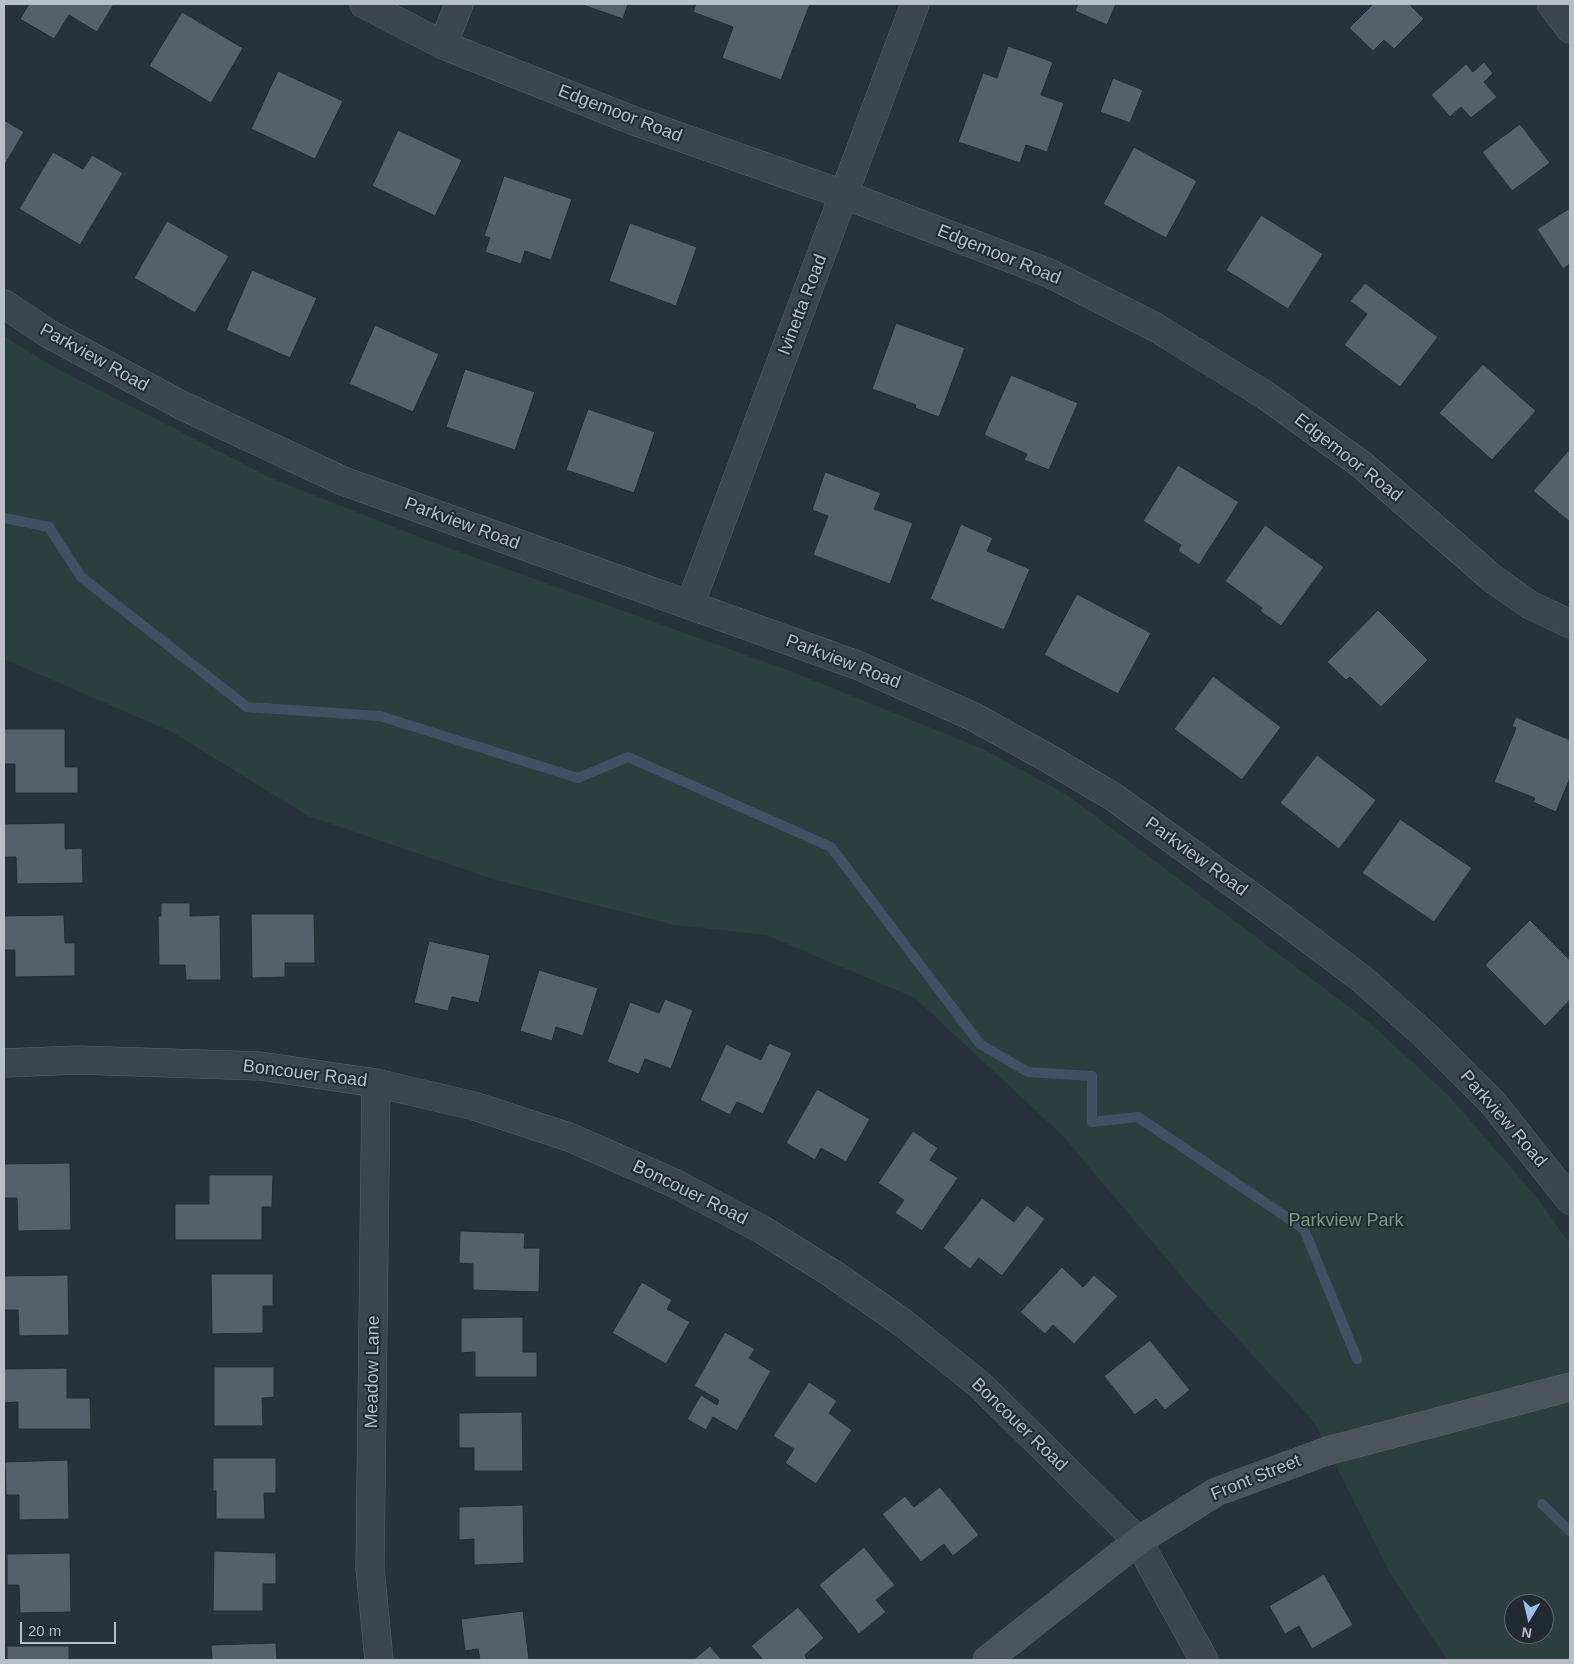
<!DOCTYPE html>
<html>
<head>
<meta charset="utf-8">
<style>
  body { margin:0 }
  #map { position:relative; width:1574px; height:1664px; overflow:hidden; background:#28323d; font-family:Helvetica,sans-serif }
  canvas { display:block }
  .frame { position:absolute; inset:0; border:5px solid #b8bfc8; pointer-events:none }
  .north { position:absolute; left:1504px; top:1594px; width:50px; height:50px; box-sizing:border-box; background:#212932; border:1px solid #5d656e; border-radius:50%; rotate:189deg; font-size:14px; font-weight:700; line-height:20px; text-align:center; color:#b8bfc8 }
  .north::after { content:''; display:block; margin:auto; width:18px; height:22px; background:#9abdeb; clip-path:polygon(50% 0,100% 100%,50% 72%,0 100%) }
  .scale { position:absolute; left:20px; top:1622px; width:96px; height:22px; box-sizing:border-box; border:2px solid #b8bfc8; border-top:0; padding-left:6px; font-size:15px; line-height:18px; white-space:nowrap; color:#b8bfc8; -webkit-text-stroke:4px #212932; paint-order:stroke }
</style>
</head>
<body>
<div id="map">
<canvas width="1574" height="1664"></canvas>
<div class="frame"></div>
<div class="north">N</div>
<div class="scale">20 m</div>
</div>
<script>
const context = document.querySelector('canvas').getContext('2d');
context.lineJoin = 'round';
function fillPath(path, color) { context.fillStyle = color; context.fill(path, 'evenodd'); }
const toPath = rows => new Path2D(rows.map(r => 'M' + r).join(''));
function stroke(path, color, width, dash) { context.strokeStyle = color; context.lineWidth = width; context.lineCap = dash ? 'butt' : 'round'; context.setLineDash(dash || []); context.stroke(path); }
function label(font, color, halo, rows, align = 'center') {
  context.font = font + ' Helvetica,sans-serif'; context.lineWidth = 4; context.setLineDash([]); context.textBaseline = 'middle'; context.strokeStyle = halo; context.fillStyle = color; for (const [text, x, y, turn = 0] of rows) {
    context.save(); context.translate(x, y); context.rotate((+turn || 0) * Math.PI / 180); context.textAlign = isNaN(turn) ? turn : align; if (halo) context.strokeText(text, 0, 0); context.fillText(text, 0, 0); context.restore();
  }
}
const green = toPath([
  [4,336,52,366,271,478,432,542,793,672,983,749,1069,796,1370,1023,1450,1097,1538,1199,1570,1244,1570,1660,1447,1660,1390,1573,1314,1422,1192,1289,1063,1136,915,998,766,935,674,925,493,879,308,816,172,732,4,659],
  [1514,1604,1544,1604,1544,1634,1514,1634]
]);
const stream = toPath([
  [4,518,49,527,81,577,247,707,380,716,578,778,628,757,831,847,980,1044,1028,1072,1092,1076,1092,1122,1138,1117,1304,1229,1357,1359],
  [1542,1504,1570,1531]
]);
const building = toPath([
  [29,4,114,4,97,32,69,15,54,39,20,19,29,4],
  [580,4,628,4,623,19,580,4],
  [696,4,810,4,781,80,722,58,733,27,693,12,696,4],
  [1078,4,1116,4,1107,25,1075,11,1078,4],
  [1373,4,1409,4,1424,19,1394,49,1384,40,1373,51,1349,28,1373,4],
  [182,12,243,48,211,103,149,66,182,12],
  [1008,46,1053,62,1041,95,1064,103,1047,152,1026,145,1020,163,958,142,983,73,997,78,1008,46],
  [1484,62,1493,73,1484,82,1497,97,1471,118,1461,107,1450,117,1431,95,1466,64,1473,72,1484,62],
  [278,71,343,101,315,159,251,129,278,71],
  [1113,78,1143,90,1130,123,1100,112,1113,78],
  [4,120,24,132,4,166,4,120],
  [1520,124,1550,163,1512,191,1482,152,1520,124],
  [398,130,462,160,435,216,372,186,398,130],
  [1134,147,1197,181,1166,238,1103,204,1134,147],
  [53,152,83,169,92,155,123,173,80,245,19,209,53,152],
  [504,176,572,199,551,260,525,251,521,264,485,252,490,238,484,236,504,176],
  [1570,208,1570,264,1563,269,1537,229,1570,208],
  [1261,215,1323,254,1288,309,1226,270,1261,215],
  [167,221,229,256,195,313,134,278,167,221],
  [630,223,697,247,676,306,609,281,630,223],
  [252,270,317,298,290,358,226,330,252,270],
  [1365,283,1438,337,1400,387,1344,345,1367,314,1350,301,1365,283],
  [896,323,965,348,939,417,915,408,916,405,872,389,896,323],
  [375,325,439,354,413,412,349,384,375,325],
  [1483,364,1536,411,1492,460,1439,413,1483,364],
  [465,369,535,392,515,450,446,427,465,369],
  [1011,375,1078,403,1049,470,1024,460,1027,454,984,435,1011,375],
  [588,409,655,432,634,493,566,470,588,409],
  [1568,451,1570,453,1570,522,1533,491,1568,451],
  [1178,465,1239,502,1199,565,1178,551,1181,545,1143,521,1178,465],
  [825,472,881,493,874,509,913,523,890,584,813,555,828,516,812,510,825,472],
  [961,524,993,538,987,551,1030,569,1004,630,930,599,961,524],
  [1265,525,1324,567,1281,626,1260,611,1262,608,1225,581,1265,525],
  [1077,594,1151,633,1118,694,1044,655,1077,594],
  [1378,610,1428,660,1381,707,1350,677,1346,680,1327,662,1378,610],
  [1213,676,1281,727,1242,780,1174,729,1213,676],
  [1516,717,1570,740,1570,778,1556,812,1533,802,1535,798,1494,782,1516,728,1512,726,1516,717],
  [4,729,65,729,65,767,78,767,78,793,15,793,15,764,4,764,4,729],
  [1317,755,1376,800,1339,849,1280,803,1317,755],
  [1400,819,1472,868,1434,922,1362,873,1400,819],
  [65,823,65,849,82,848,83,883,17,884,16,857,4,857,4,824,65,823],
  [161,903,190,903,190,916,220,915,221,980,186,980,185,965,159,965,158,916,161,916,161,903],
  [251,914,314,914,315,963,285,963,285,977,252,978,251,914],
  [64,915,65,943,75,943,75,976,15,977,15,950,4,950,4,916,64,915],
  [1530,920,1570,960,1570,1000,1545,1026,1485,965,1530,920],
  [429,941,490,955,479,1003,452,997,448,1011,414,1003,429,941],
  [539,970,598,988,583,1036,556,1027,552,1041,520,1031,539,970],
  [665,999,693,1010,671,1069,645,1059,639,1074,607,1062,630,1002,659,1013,665,999],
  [769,1043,792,1053,763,1114,737,1102,730,1115,700,1100,726,1044,761,1060,769,1043],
  [817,1089,870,1119,846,1162,821,1148,815,1160,786,1143,817,1089],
  [913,1131,938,1148,930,1160,958,1178,922,1231,895,1213,904,1200,878,1183,913,1131],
  [70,1163,71,1230,18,1231,17,1198,4,1198,4,1164,70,1163],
  [209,1175,273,1175,272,1207,262,1207,262,1240,175,1240,175,1204,209,1204,209,1175],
  [982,1198,1014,1222,1027,1205,1045,1219,1002,1276,979,1258,970,1269,943,1248,982,1198],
  [460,1231,525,1233,524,1248,540,1248,539,1292,473,1290,473,1264,459,1263,460,1231],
  [1062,1267,1083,1287,1094,1275,1118,1296,1074,1344,1053,1325,1045,1334,1020,1312,1062,1267],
  [211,1274,273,1274,273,1306,263,1306,263,1333,212,1334,211,1274],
  [68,1275,69,1335,19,1336,18,1310,4,1310,4,1276,68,1275],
  [642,1282,672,1300,667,1309,690,1322,666,1364,612,1333,642,1282],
  [523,1317,523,1352,537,1352,537,1377,475,1377,475,1352,461,1353,461,1318,523,1317],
  [725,1332,755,1349,749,1358,771,1371,737,1431,713,1417,706,1430,687,1419,701,1395,717,1405,719,1400,694,1386,725,1332],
  [1150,1340,1190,1390,1165,1410,1156,1399,1135,1415,1104,1376,1150,1340],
  [214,1367,274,1367,274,1397,262,1398,263,1426,214,1426,214,1367],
  [67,1368,67,1398,90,1398,91,1429,18,1429,18,1402,4,1403,4,1369,67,1368],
  [809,1382,837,1401,829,1413,852,1430,816,1484,785,1463,794,1449,773,1436,809,1382],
  [522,1412,523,1471,474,1471,474,1448,459,1448,459,1413,522,1412],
  [213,1458,276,1458,276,1493,264,1493,265,1519,216,1519,216,1491,213,1491,213,1458],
  [68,1460,69,1519,19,1520,19,1495,6,1495,5,1462,68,1460],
  [940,1487,979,1535,953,1556,944,1544,921,1562,882,1514,905,1496,914,1507,940,1487],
  [523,1505,524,1563,474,1565,474,1539,459,1540,459,1507,523,1505],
  [864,1547,895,1585,876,1600,886,1612,859,1634,819,1585,864,1547],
  [214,1551,276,1553,276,1584,263,1584,263,1611,213,1611,214,1551],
  [70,1553,71,1612,20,1613,19,1585,7,1585,7,1554,70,1553],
  [1324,1574,1353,1625,1312,1649,1299,1626,1285,1634,1269,1606,1324,1574],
  [798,1607,824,1638,805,1655,807,1660,763,1660,751,1646,798,1607],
  [523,1611,529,1660,480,1660,478,1649,465,1651,461,1619,523,1611],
  [276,1643,277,1660,212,1660,211,1645,276,1643],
  [7,1646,69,1646,69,1660,7,1660,7,1646],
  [710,1646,722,1660,693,1660,710,1646]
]);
const street = toPath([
  [364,4,443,45,629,119,845,195,1049,273,1155,327,1265,395,1362,465,1493,579,1530,605,1570,624],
  [1551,4,1570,29],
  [443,45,459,4],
  [4,304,49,334,181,405,343,481,857,665,974,717,1046,757,1112,796,1262,904,1362,979,1427,1037,1493,1103,1570,1200],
  [690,605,915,4],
  [4,1063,78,1060,260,1066,376,1083,474,1106,569,1137,674,1183,761,1229,833,1274,903,1323,980,1385,1138,1541,1204,1660],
  [376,1083,370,1568,379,1660]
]);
const secondary = toPath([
  [987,1660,1138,1541,1216,1492,1327,1451,1570,1387]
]);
const streetNames = [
  ["Edgemoor Road",620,114,21],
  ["Edgemoor Road",999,255,22],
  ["Ivinetta Road",803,305,-69],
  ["Parkview Road",94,358,29],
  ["Edgemoor Road",1348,458,38],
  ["Parkview Road",462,524,20],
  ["Parkview Road",843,662,21],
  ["Parkview Road",1196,857,36],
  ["Boncouer Road",305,1074,7],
  ["Parkview Road",1503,1119,49],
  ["Boncouer Road",690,1193,26],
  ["Meadow Lane",373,1372,-89],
  ["Boncouer Road",1019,1425,44],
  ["Front Street",1256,1478,-22]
];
const parkNames = [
  ["Parkview Park",1346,1221]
];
fillPath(green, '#2b3f3f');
stroke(stream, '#415164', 10);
fillPath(building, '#56606c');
stroke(building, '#232b34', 1);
stroke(street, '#5a626b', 29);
stroke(secondary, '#5a626b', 29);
stroke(street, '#3c444d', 28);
stroke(secondary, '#4b535f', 28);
label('18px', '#b8bfc8', '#212932', streetNames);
label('18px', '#799b80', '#212932', parkNames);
</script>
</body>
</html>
